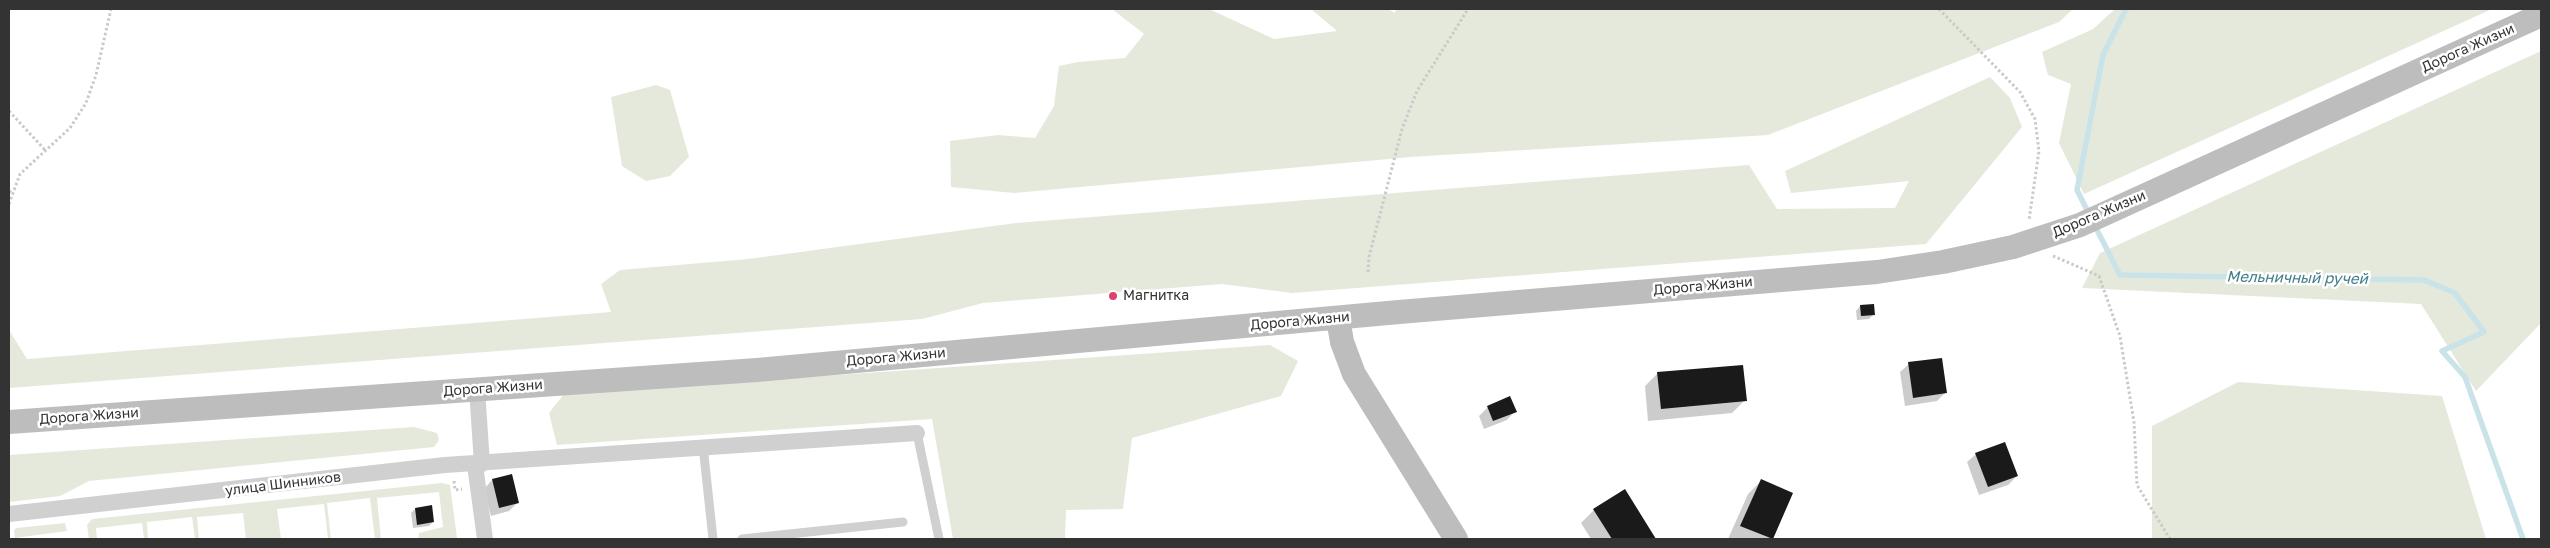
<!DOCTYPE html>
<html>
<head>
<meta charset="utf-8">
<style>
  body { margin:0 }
  #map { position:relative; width:2550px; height:548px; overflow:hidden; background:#fff; font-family:"Golos Text",sans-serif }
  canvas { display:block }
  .frame { position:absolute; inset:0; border:10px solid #333; pointer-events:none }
</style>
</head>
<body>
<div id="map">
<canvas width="2550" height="548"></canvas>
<div class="frame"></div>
</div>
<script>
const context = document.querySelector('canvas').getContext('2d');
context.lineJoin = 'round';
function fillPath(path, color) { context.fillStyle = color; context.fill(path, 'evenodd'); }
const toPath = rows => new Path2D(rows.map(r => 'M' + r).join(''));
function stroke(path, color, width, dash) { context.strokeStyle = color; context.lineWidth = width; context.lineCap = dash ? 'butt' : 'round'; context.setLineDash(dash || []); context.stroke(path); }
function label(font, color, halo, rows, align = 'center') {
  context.font = font + ' "Golos Text",sans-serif'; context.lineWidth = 5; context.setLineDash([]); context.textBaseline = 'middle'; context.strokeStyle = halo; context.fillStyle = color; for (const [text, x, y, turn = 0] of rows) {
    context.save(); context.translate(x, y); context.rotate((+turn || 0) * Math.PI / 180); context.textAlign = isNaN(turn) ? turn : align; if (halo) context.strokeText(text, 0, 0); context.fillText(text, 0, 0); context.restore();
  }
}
const green = toPath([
  [1112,9,1209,9,1274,39,1337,31,1311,9,1388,9,1395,13,1396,9,2073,9,2059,22,1768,135,1411,157,1014,193,951,187,950,141,998,135,1035,138,1054,106,1059,66,1078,62,1125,58,1144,34],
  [2115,9,2492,9,2084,194,2059,143,2071,84,2048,75,2042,52,2093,29],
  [2541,51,2541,323,2476,391,2421,304,2082,288,2100,253],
  [1990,77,2010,98,2022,127,1926,244,1292,293,1222,284,983,303,922,319,9,388,9,330,27,359,611,312,601,284,620,270,748,259,1016,223,1749,165,1777,209,1895,208,1909,181,1791,193,1785,171],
  [656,85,670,90,689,157,670,176,646,181,622,166,611,97],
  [1270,345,1298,361,1281,396,1132,438,1123,509,1066,510,1065,539,953,539,932,419,557,445,549,413,564,394],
  [2238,382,2442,396,2486,539,2152,539,2152,426],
  [414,427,437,433,439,440,434,447,89,481,60,496,9,502,9,455],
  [442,483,450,485,457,538,418,539,419,533,443,527,439,492,377,498,381,539,375,539,370,498,327,503,331,539,328,539,324,504,277,509,281,539,246,539,243,513,197,517,199,539,195,539,192,517,147,522,148,539,144,539,142,523,96,528,97,539,89,539,87,525,92,519],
  [65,523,67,531,15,538,14,531,16,528]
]);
const shadow = toPath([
  [1860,306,1873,315,1869,319,1857,320,1856,311],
  [1909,364,1945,393,1937,401,1905,406,1900,372],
  [1658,373,1745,400,1732,413,1648,421,1645,386],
  [1488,407,1515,411,1507,420,1484,429,1479,416],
  [1976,454,2017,476,2008,485,1979,495,1967,462],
  [492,480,518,502,509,511,491,516,484,489],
  [1761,481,1792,494,1772,539,1728,539,1748,494],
  [1625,491,1654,539,1591,539,1581,523,1594,510],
  [415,509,433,522,429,526,413,528,411,513]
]);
const stream = toPath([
  [2090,216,2077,190,2103,55,2126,9],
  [2094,224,2120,275,2424,280,2455,293,2484,332,2442,351,2465,377,2523,539]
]);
const building = toPath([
  [1874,304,1875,315,1861,316,1860,305],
  [1942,358,1947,393,1913,398,1908,362],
  [1743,365,1747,401,1661,409,1657,372],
  [1510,396,1517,412,1493,421,1487,406],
  [2005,442,2018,476,1988,487,1975,453],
  [512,474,519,503,499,508,492,479],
  [1761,479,1793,493,1773,539,1740,526],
  [1625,489,1656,539,1612,539,1593,509],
  [432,505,434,522,417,525,415,508]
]);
const path = toPath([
  [1939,9,2020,92,2035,119,2039,151,2029,220],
  [9,111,45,150],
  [9,191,13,194],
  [9,204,20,174,70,128,86,103,96,75,111,9],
  [2053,256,2099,276,2120,336,2134,422,2137,485,2170,539],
  [1368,272,1369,257,1402,129,1417,91,1468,9],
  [454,481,455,490,462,489]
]);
const service = toPath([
  [917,433,939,539],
  [703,446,713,539],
  [742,539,903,522]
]);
const minor = toPath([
  [477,389,482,464],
  [475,465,485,539],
  [9,514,445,465,917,433]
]);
const secondary = toPath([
  [1338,318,1342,342,1354,374,1456,539],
  [9,422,757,370,1399,312,1877,272,1943,262,2013,247,2080,225,2541,15]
]);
const markers = [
  [1113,296,5,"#da446f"]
];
const streetNames = [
  ["Дорога Жизни",2468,48,-24],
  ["Дорога Жизни",2099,214,-23],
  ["Дорога Жизни",1703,286,-5],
  ["Дорога Жизни",1300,321,-5],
  ["Дорога Жизни",896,357,-5],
  ["Дорога Жизни",493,388,-4],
  ["Дорога Жизни",89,416,-4],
  ["улица Шинников",283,484,-7]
];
const poiNames = [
  ["Магнитка",1123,296]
];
const waterNames = [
  ["Мельничный ручей",2297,278,1]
];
fillPath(green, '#e5e9dc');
fillPath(shadow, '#0003');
stroke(stream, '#cae3e8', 5.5);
fillPath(building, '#1a1a1a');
stroke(path, '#cacaca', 3, [2.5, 2.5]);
stroke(service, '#d0d0d0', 9);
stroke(minor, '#d0d0d0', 16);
stroke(secondary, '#bdbdbd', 24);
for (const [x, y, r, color] of markers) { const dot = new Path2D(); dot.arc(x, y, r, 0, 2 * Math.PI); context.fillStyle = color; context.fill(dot); stroke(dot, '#fff', 2); }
label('14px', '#333', '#fff', streetNames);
label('14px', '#333', '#fff', poiNames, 'left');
label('italic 15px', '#427d8a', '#fff', waterNames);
</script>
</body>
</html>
